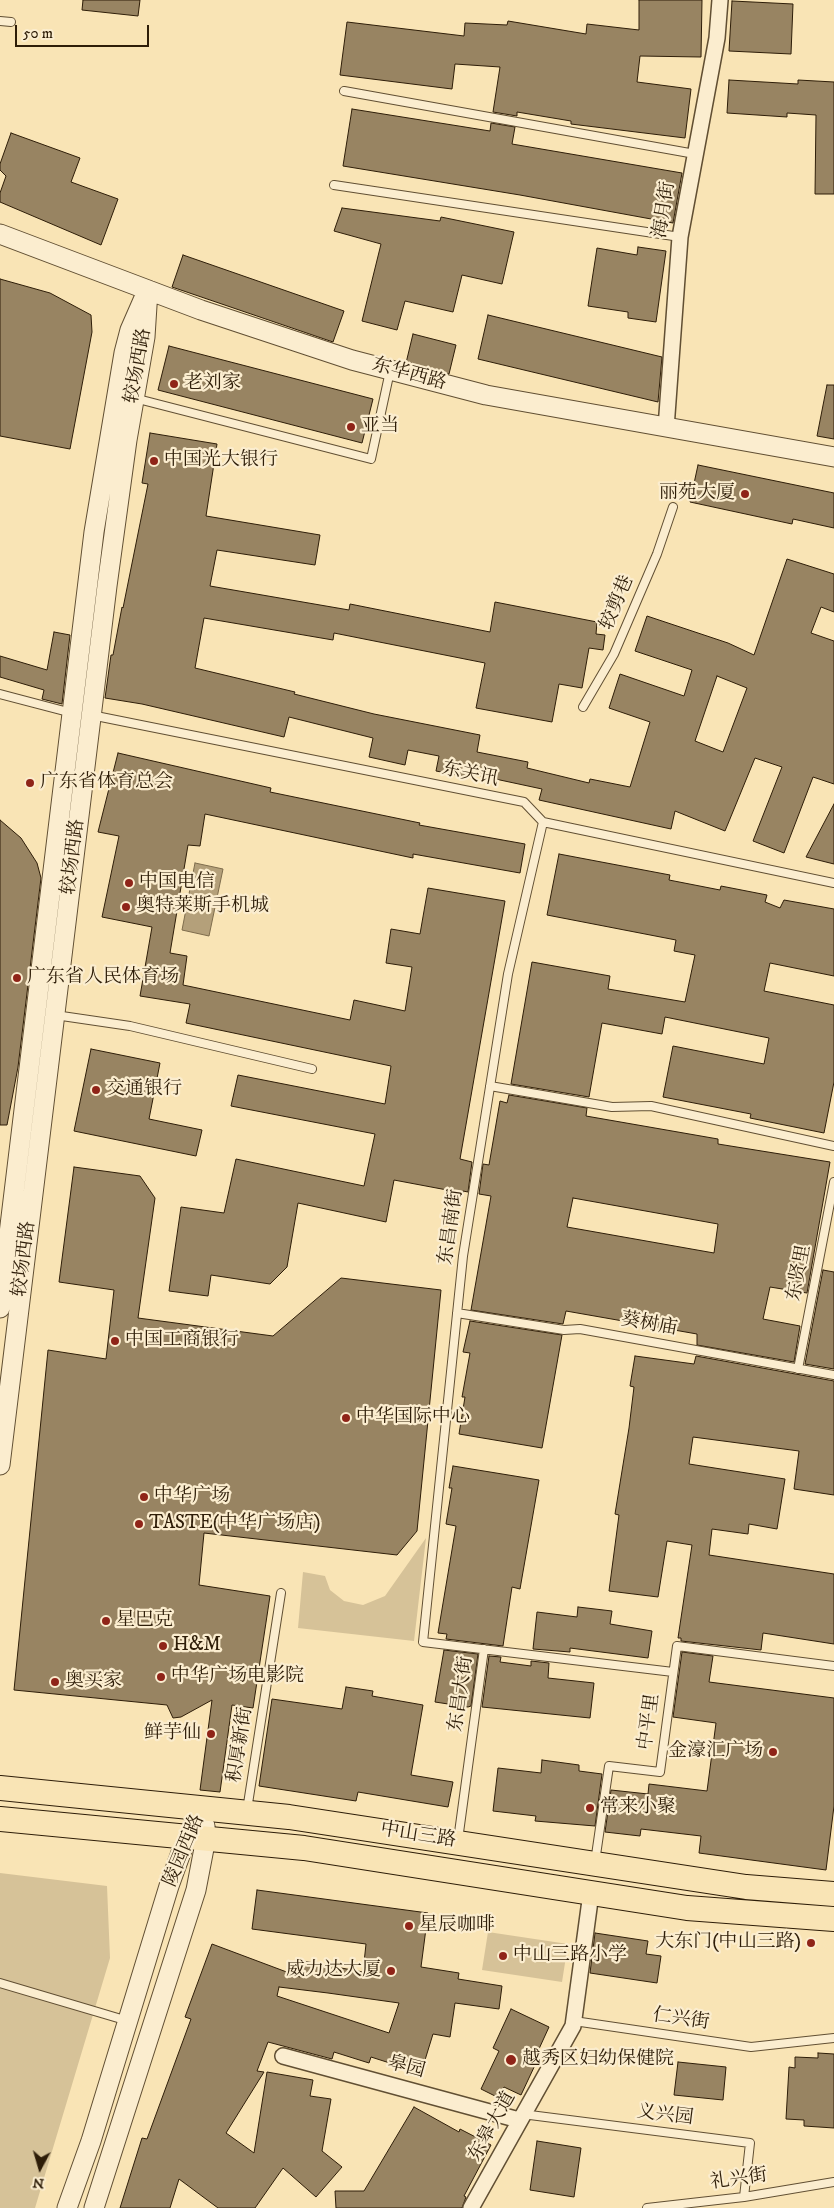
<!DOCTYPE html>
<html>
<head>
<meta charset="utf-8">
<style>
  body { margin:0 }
  #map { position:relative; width:834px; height:2208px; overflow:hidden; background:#f9e4b5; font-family:"IM FELL DW Pica",serif }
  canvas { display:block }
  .north { position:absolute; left:15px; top:2143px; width:50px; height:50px; -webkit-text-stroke:4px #fbedcf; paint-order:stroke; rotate:186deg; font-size:14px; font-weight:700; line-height:20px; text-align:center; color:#2e1d08 }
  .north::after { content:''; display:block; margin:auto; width:18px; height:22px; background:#2e1d08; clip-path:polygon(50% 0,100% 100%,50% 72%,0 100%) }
  .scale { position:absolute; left:15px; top:25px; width:134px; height:22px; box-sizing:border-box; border:2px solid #2e1d08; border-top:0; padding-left:6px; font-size:15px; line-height:18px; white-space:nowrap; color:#2e1d08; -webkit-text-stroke:4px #fbedcf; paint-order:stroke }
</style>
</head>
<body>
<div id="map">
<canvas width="834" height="2208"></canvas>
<div class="north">N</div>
<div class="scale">50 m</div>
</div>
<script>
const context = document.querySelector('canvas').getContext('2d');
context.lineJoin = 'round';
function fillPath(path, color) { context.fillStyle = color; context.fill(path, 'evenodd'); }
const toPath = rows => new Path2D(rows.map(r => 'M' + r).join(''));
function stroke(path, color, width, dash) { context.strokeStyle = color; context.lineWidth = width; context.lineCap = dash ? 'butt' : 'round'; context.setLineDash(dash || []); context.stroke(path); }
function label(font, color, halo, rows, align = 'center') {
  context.font = font + ' "IM FELL DW Pica","Noto Serif SC",serif'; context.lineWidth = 4.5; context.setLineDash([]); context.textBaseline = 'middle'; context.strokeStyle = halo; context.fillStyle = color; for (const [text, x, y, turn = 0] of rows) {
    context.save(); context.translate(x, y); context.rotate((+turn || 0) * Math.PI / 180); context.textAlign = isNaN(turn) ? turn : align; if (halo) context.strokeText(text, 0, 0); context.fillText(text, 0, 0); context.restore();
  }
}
const green = toPath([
  [426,1538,414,1641,298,1628,303,1572,325,1576,330,1590,344,1601,363,1605,385,1596],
  [0,1873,107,1886,110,1958,35,2208,0,2208],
  [488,1932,568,1944,562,1982,482,1970]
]);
const water = toPath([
  [195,863,223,869,209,936,182,930,195,863]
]);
const building = toPath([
  [83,0,140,0,138,16,82,10,83,0],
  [639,0,702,0,701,57,640,56,637,82,691,89,685,138,571,124,571,121,517,112,517,116,493,112,500,67,455,64,452,89,340,75,347,22,464,36,465,23,507,25,508,21,586,34,587,24,639,30,639,0],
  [732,1,793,4,791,54,729,51,732,1],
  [729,80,798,84,798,80,834,82,834,194,815,194,816,115,787,113,787,117,727,113,729,80],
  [352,109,490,131,491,123,515,127,512,144,682,173,673,223,520,195,343,166,352,109],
  [11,133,80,158,71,182,118,199,101,245,0,202,0,193,6,176,0,170,0,164,11,133],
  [342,208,440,221,441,217,514,232,502,284,462,275,453,312,405,301,397,330,362,321,381,244,334,231,342,208],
  [638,247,666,251,656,322,628,318,628,312,588,306,597,248,637,255,638,247],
  [183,255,344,311,333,342,172,287,183,255],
  [0,279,50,293,91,315,92,332,70,449,0,436,0,279],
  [488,315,662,357,658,402,478,359,488,315],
  [413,334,456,345,449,374,406,363,413,334],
  [169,346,373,399,362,443,158,390,169,346],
  [827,385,834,385,834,439,817,436,827,385],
  [150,433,217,444,206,516,320,535,315,565,217,550,210,586,349,610,350,604,490,632,495,602,597,622,596,634,605,635,603,650,589,648,582,688,559,684,552,722,476,708,485,663,334,633,333,640,204,618,195,668,295,692,294,694,374,714,480,735,477,752,528,762,527,768,589,783,590,779,630,787,650,722,609,708,620,674,684,696,692,670,635,651,647,616,728,643,754,655,787,559,834,574,834,612,821,607,811,633,834,641,834,784,813,777,784,853,753,841,782,767,755,758,725,831,675,811,671,829,539,800,542,789,472,774,472,778,436,771,439,756,408,750,405,765,369,757,373,738,289,717,284,737,142,704,105,698,111,655,113,655,122,607,123,608,148,484,142,483,150,433],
  [717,676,747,688,723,752,695,741,717,676],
  [698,465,834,493,834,528,793,519,792,524,690,502,698,465],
  [54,632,70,635,62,704,42,699,44,690,0,677,0,656,47,670,54,632],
  [118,753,271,788,270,792,420,823,419,825,525,844,520,873,413,854,413,858,205,814,200,846,188,845,170,953,187,956,183,985,350,1020,354,1000,405,1011,412,967,386,963,391,929,420,934,428,888,505,901,460,1159,472,1162,468,1192,463,1191,463,1193,394,1180,386,1222,298,1203,287,1267,270,1284,211,1275,208,1296,169,1291,181,1207,224,1213,236,1159,364,1186,375,1134,231,1106,238,1075,385,1104,391,1066,186,1023,190,1004,140,996,152,927,102,917,119,836,98,832,118,753],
  [834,804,834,864,806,857,834,804],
  [0,820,21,838,37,863,41,878,18,1067,7,1125,0,1125,0,820],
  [559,854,670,875,669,880,720,890,721,886,767,895,765,902,780,908,784,900,834,909,834,976,770,963,764,991,834,1005,834,1082,824,1133,750,1118,751,1114,663,1097,673,1046,764,1064,769,1038,665,1017,662,1034,602,1023,589,1097,511,1084,532,962,610,976,608,989,685,1002,695,955,674,951,676,940,547,915,559,854],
  [91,1049,160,1063,149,1119,202,1130,196,1156,74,1131,91,1049],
  [509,1095,587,1108,586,1116,718,1139,718,1144,830,1162,807,1293,770,1287,763,1319,800,1326,794,1362,697,1345,697,1334,566,1311,563,1324,471,1310,491,1196,479,1194,483,1164,489,1165,500,1101,507,1103,509,1095],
  [573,1198,718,1224,714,1253,567,1227,573,1198],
  [74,1167,140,1176,155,1198,138,1318,273,1336,341,1278,441,1290,417,1531,397,1555,204,1533,199,1585,270,1596,253,1708,232,1705,220,1792,200,1790,212,1700,181,1717,173,1718,167,1705,14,1690,48,1350,106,1359,114,1290,59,1282,74,1167],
  [823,1270,834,1272,834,1369,805,1364,823,1270],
  [470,1321,562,1335,542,1448,459,1434,465,1397,462,1397,470,1353,463,1352,470,1321],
  [635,1356,694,1364,696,1356,834,1381,834,1495,794,1489,799,1451,693,1437,689,1464,785,1479,777,1529,749,1524,748,1534,712,1529,709,1555,834,1574,834,1644,763,1633,761,1650,681,1641,681,1638,678,1638,692,1545,667,1541,658,1597,609,1591,619,1515,615,1514,629,1428,634,1387,630,1386,635,1356],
  [453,1466,539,1480,520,1589,512,1587,503,1646,446,1639,447,1634,438,1633,456,1526,446,1524,452,1488,449,1488,453,1466],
  [578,1607,612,1611,610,1624,652,1631,648,1658,570,1648,570,1652,533,1649,537,1612,577,1617,578,1607],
  [444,1650,478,1654,471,1706,468,1707,435,1702,444,1650],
  [682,1652,713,1656,709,1682,834,1698,834,1806,826,1870,699,1853,701,1836,641,1829,640,1836,605,1832,611,1790,648,1794,649,1784,707,1791,716,1723,673,1717,682,1652],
  [489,1656,501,1657,500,1662,531,1666,531,1661,549,1663,548,1678,594,1683,590,1718,482,1707,489,1656],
  [346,1687,373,1691,372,1696,423,1705,411,1775,453,1782,448,1807,358,1792,356,1801,259,1786,272,1699,342,1709,346,1687],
  [542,1760,579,1765,579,1771,602,1774,595,1826,535,1821,536,1816,493,1811,498,1768,541,1773,542,1760],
  [257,1890,428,1913,421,1967,459,1973,458,1979,502,1986,499,2009,455,2003,450,2037,433,2034,421,2073,371,2057,369,2063,334,2052,332,2059,268,2042,257,2071,264,2072,226,2133,254,2153,267,2072,313,2080,310,2096,331,2099,322,2151,342,2167,316,2197,283,2168,255,2208,218,2208,179,2179,170,2208,120,2208,142,2138,147,2139,191,2019,185,2017,212,1944,300,1977,303,1961,363,1972,366,1944,252,1929,257,1890],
  [279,1987,328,1993,399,2003,389,2033,277,1996,279,1987],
  [595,1933,648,1941,646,1954,661,1956,657,1983,590,1973,595,1933],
  [511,2009,549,2027,533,2062,536,2063,521,2095,504,2087,499,2098,481,2089,499,2051,493,2048,511,2009],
  [818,2053,834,2054,834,2128,804,2126,804,2120,786,2119,789,2067,795,2068,795,2057,818,2058,818,2053],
  [678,2062,726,2067,723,2100,674,2095,678,2062],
  [414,2107,459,2132,460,2129,491,2145,464,2196,466,2197,462,2208,336,2208,335,2191,364,2191,414,2107],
  [537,2141,581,2148,574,2197,530,2190,537,2141]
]);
const service = toPath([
  [0,21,11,22],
  [344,91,695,154],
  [334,185,680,237],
  [134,398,371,459,390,371],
  [0,694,72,713],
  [583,707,614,654,657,554,673,507],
  [91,715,524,802,543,822,834,883],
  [543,822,508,974,463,1256,423,1642,673,1672],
  [55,1015,130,1026,312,1069],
  [490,1086,612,1107,651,1106,834,1146],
  [457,1313,564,1330,580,1329,834,1375],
  [798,1369,834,1182],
  [247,1810,281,1593],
  [458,1840,484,1649],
  [595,1862,609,1766,660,1772,677,1646,834,1666],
  [0,1983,128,2021],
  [574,2021,751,2047,834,2038],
  [522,2114,750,2143,744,2197],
  [647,2208,744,2197,834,2182]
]);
const minor = toPath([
  [666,428,680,237,717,38,720,0],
  [283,2056,519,2120],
  [471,2208,573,2026,591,1893]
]);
const tertiary = toPath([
  [0,234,201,310,352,360,486,395,834,457],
  [0,1308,94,532,124,353,130,330,144,298],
  [0,1465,107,586,127,440,145,337,148,290],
  [67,2208,91,2141,169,1886,187,1836,204,1807],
  [94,2208,196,1890,206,1838,205,1826]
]);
const primary = toPath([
  [0,1788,289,1817,746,1887,834,1894],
  [0,1819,304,1848,687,1908,834,1919]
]);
const markers = [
  [174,384,5,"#8f2418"],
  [351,427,5,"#8f2418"],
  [154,461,5,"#8f2418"],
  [745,494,5,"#8f2418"],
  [30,783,5,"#8f2418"],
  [129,883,5,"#8f2418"],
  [126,907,5,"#8f2418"],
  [17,978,5,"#8f2418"],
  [96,1090,5,"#8f2418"],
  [115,1341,5,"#8f2418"],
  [346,1418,5,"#8f2418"],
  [144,1497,5,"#8f2418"],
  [139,1524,5,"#8f2418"],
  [106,1621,5,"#8f2418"],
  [163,1646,5,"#8f2418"],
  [161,1677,5,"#8f2418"],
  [55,1682,5,"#8f2418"],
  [211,1734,5,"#8f2418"],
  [773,1752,5,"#8f2418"],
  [590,1808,5,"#8f2418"],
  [409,1926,5,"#8f2418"],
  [811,1943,5,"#8f2418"],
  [503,1956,5,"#8f2418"],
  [391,1971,5,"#8f2418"],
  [511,2060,6,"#8f2418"]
];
const streetNames = [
  ["海月街",665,210,-81],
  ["较场西路",139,366,-80],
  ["东华西路",409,375,15],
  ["较剪巷",618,603,-67],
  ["东关讯",470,775,12],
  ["较场西路",74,857,-83],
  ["东昌南街",452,1227,-82],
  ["较场西路",25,1259,-83],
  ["东贤里",800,1273,-79],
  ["葵树庙",649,1325,10],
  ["东昌大街",462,1694,-82],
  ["中平里",650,1722,-82],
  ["积厚新街",241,1745,-81],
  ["中山三路",418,1836,9],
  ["陵园西路",185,1851,-67],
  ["仁兴街",681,2020,8],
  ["皋园",406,2068,15],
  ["义兴园",665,2116,7],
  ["东皋大道",493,2127,-61],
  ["礼兴街",739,2180,-8]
];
const poiNames = [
  ["老刘家",184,384],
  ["亚当",361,427],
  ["中国光大银行",164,461],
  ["丽苑大厦",735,494,"right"],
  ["广东省体育总会",40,783],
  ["中国电信",139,883],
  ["奥特莱斯手机城",136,907],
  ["广东省人民体育场",27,978],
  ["交通银行",106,1090],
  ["中国工商银行",125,1341],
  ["中华国际中心",356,1418],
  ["中华广场",154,1497],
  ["TASTE(中华广场店)",149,1524],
  ["星巴克",116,1621],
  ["H&M",173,1646],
  ["中华广场电影院",171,1677],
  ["奥买家",65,1682],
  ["鲜芋仙",201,1734,"right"],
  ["金濠汇广场",763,1752,"right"],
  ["常来小聚",600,1808],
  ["星辰咖啡",419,1926],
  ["大东门(中山三路)",801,1943,"right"],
  ["中山三路小学",513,1956],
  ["威力达大厦",381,1971,"right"],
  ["越秀区妇幼保健院",522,2060]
];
fillPath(green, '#d6c298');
fillPath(water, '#b4a07a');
stroke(water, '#7e6c4c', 1);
fillPath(building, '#988462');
stroke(building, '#2e1d08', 1);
stroke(service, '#614f33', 10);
stroke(minor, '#614f33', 18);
stroke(tertiary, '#614f33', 21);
stroke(primary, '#2e1d08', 26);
stroke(service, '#fbedcf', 8);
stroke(minor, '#fbedcf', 15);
stroke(tertiary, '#fbedcf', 19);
stroke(primary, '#f9e4b5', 24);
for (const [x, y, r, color] of markers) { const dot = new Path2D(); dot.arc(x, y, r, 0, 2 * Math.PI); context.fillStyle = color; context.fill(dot); stroke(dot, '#fbedcf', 2); }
label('19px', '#2e1d08', '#fbedcf', streetNames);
label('19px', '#2e1d08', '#fbedcf', poiNames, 'left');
</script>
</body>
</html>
